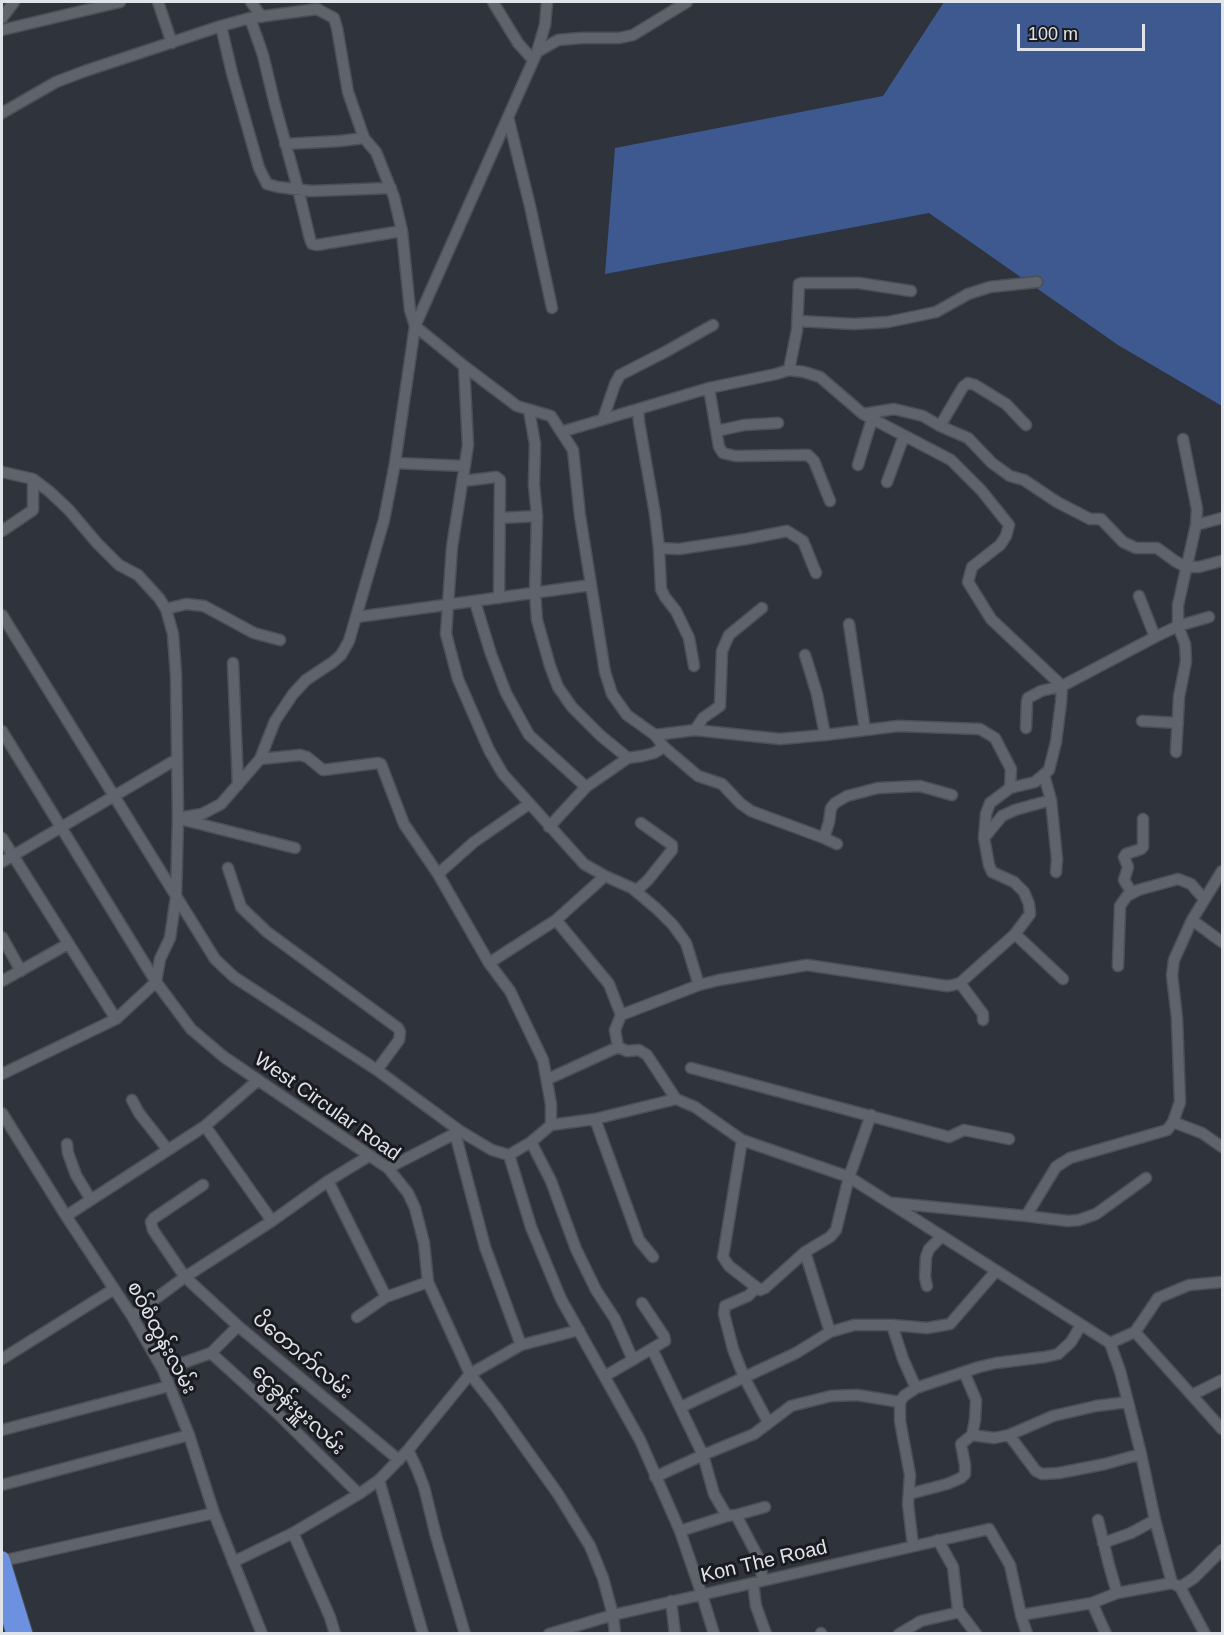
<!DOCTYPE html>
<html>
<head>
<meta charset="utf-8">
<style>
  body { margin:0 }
  #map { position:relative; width:1224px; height:1635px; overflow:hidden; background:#2f333c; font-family:Arial,sans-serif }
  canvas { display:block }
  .frame { position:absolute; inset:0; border:3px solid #e0e3e8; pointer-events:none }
  .scale { position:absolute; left:1017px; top:24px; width:128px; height:27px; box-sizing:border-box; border:3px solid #e0e3e8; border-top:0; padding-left:8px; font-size:18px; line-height:21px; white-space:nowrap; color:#e0e3e8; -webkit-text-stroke:4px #191b1f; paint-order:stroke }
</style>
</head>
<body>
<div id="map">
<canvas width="1224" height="1635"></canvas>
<div class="frame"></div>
<div class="scale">100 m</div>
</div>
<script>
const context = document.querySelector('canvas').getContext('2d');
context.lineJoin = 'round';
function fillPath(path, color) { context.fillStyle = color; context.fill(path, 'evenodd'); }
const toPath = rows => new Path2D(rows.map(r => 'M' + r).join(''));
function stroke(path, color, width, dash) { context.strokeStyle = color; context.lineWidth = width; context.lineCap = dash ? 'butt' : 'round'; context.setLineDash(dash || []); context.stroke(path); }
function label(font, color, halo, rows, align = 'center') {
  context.font = font + ' Arial,"Noto Sans Myanmar",sans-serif'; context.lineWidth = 6; context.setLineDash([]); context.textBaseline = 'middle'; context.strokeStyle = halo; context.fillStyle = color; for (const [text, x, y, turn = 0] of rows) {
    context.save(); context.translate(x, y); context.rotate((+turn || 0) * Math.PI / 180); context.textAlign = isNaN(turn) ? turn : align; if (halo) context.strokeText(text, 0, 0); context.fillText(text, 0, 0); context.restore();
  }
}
const green = toPath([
  [944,2,1222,2,1222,406,1118,345,929,213,605,274,615,148,883,96]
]);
const minor = toPath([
  [158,2,172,43],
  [251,2,262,17],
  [493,2,518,43,533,60],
  [2,18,14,2],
  [250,18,263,55,274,101,298,189,310,239,312,244,317,245,402,231],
  [221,26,232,73,259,168,267,184,278,187,311,191,391,188],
  [2,30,120,2],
  [537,52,558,40,581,38,619,38,633,35,687,2],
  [2,113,56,82,85,71,221,26,250,18,317,9,334,18,337,28,348,92,364,138,376,152,394,197,402,231,410,310,415,326,464,366,517,406,551,416,573,450,580,516,605,672,612,694,627,715,655,735,664,747,698,776,722,784,740,803,751,811,824,838,837,844],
  [508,117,530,206,552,308],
  [285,144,340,141,364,138],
  [798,321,854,324,888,322,936,312,968,294,990,287,1037,282],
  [464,366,468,445,452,547,446,634,458,679,489,750,503,774,584,864,605,876,632,888,657,909,673,925,686,943,699,985],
  [789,370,797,330,799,284,802,283,859,283,911,291],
  [709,388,719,447,723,453,735,456,808,455,814,461,830,501],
  [638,409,639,422,655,514,659,548,679,549,746,539,787,531,803,541,816,573],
  [529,410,535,444,534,485,537,516,535,593,537,620,550,666,558,687,572,707,601,736,628,758],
  [863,414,894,409,923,416,940,426,968,438,992,463,1010,476,1024,480,1057,502,1090,519,1101,519,1123,542,1136,548,1157,548,1175,561,1186,567,1199,567,1221,561],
  [603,419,615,384,620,375,665,352,713,325],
  [940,426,963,387,968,383,975,385,1006,404,1026,425],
  [717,431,744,425,778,423],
  [561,432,709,388,776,374,789,370,804,372,820,377,863,414,951,460,981,490,1009,525,1006,536,1000,545,972,567,968,582,991,619,1062,686,1041,691,1028,698,1027,701,1026,728],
  [395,463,465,466],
  [858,465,872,419],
  [2,472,33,479,50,492,69,510,97,543,119,565,138,575,159,598,166,609,173,634,176,675,178,818,176,897,170,938,160,959,156,982,116,1019,2,1074],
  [463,481,496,477,500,480,499,598],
  [887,482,904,436],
  [500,518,537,516],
  [1196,525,1222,518],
  [2,531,33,510,33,479],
  [659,548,661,589,665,597,676,611,689,638,694,666],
  [1139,596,1155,637],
  [475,602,491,654,506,693,529,735,586,787],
  [166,609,186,604,204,606,254,633,280,640],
  [2,615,215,959,234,977,377,1070,460,1131,492,1150,509,1155,531,1142,551,1125,595,1119,676,1099,695,1107,742,1140,849,1177,1110,1343,1135,1332,1222,1429],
  [357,617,591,585],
  [849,624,865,730],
  [805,655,817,694,825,735],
  [233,663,238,785],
  [1142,721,1178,723],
  [695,730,703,718,720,706,722,651,729,635,762,608],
  [2,731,156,982,191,1029,224,1057,388,1168,408,1193,415,1208,424,1243,428,1282,470,1374,496,1407,558,1494,590,1546,603,1578,613,1615,615,1634],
  [655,735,695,730,780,739,825,735,898,726,980,729,995,738,1011,769,1010,788],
  [1176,752,1179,697,1186,661,1185,644,1178,626,1178,605,1196,525,1197,509,1183,439],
  [260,759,300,755,307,757,323,770,378,763,381,764,404,824,438,874,489,963,510,991,543,1060,551,1104,551,1125],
  [1044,775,1051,800,1057,859,1056,872],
  [178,818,202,814,221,804,260,759,275,721,293,694,306,680,333,662,341,655,349,641,384,520,395,463,415,326,537,52,545,25,547,2],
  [184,820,295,848],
  [549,827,586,787,628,758,642,756,654,753,664,747],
  [2,838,116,1019],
  [824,838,829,822,831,808,835,803,847,796,878,788,920,786,952,795],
  [984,838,1002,816,1015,810,1051,800],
  [2,862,177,759],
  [228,868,241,907,267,932,398,1028,400,1032,399,1040,377,1070],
  [438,874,474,842,529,804],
  [636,891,648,880,672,850,672,845,641,823],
  [1132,893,1124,880,1128,867,1124,857,1126,854,1141,849,1143,847,1143,819],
  [556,920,609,984,621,1015],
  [1192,920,1222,942],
  [1015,934,1063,979],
  [2,937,21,971],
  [489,963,556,920,605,876],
  [1118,966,1120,906,1127,896,1138,890,1178,879,1191,884,1204,899],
  [2,981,68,944],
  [960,983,983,1014,983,1020],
  [691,1068,949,1137,964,1130,1009,1139],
  [548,1079,618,1047],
  [676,1099,647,1055,639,1050,627,1051,618,1047,615,1030,621,1015,699,985,719,980,807,965,947,986,953,985,960,983,1015,934,1030,914,1029,904,1024,892,1014,882,992,872,989,865,984,838,986,814,990,803,1010,788,1035,782,1049,770,1056,742,1061,702,1062,686,1155,637,1178,626,1209,617],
  [132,1100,139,1113,168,1150],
  [2,1113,66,1216,132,1316,163,1370,189,1435,214,1513,262,1634],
  [595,1119,639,1240,653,1257],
  [1173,1122,1202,1133,1222,1147],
  [205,1126,272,1221],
  [455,1133,485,1247,521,1345],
  [742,1140,723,1257,729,1266,760,1290,765,1288,805,1252,830,1237,836,1230,849,1177,871,1115],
  [531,1142,551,1181,576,1249,596,1290,615,1319,633,1360],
  [67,1144,68,1153,76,1175,91,1200],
  [509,1155,531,1227,561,1299,640,1440,680,1531,702,1595,714,1634],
  [388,1168,460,1131],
  [328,1181,386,1297],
  [203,1185,154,1218,151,1222,153,1230,185,1277,238,1326,399,1460],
  [893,1203,1026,1216,1056,1167,1062,1163,1070,1158,1167,1130,1173,1122,1180,1102,1177,1018,1172,975,1174,960,1192,920,1222,871],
  [66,1216,205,1126,257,1081],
  [1026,1216,1068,1221,1079,1220,1096,1214,1146,1178],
  [805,1252,830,1332],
  [927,1286,925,1277,926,1257,929,1249,942,1236],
  [756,1288,748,1296,725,1306,724,1314,733,1349,744,1377,768,1422],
  [132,1316,185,1277,272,1221,328,1181,369,1156],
  [357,1317,386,1297,428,1282],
  [892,1325,903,1359,916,1388],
  [1135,1332,1158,1298,1189,1285,1222,1282],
  [1110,1343,1120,1371,1128,1402,1141,1454,1155,1520,1172,1583,1180,1587,1205,1634],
  [652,1349,703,1455,714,1494,727,1516],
  [211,1353,277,1413,359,1494],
  [2,1359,114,1289],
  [163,1370,211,1353,238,1326],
  [605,1376,665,1341,664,1336,642,1303],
  [1192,1395,1222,1380],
  [681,1407,796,1353,830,1332,854,1325,892,1325,927,1328,950,1324,996,1271],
  [2,1430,169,1386],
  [972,1435,994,1438,1009,1435,1053,1416,1096,1406,1128,1402],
  [1009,1435,1036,1471,1042,1474,1059,1473,1105,1464,1141,1454],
  [408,1450,417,1469,424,1487,436,1536,465,1634],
  [655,1477,703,1455,754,1434,791,1406,831,1396,857,1395,900,1402],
  [379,1480,423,1634],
  [2,1485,189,1435],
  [909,1494,947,1484,961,1478,965,1474,965,1465,961,1444,972,1435,975,1420,976,1400,964,1372],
  [736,1515,758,1557,763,1580],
  [1098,1520,1109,1565,1117,1593],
  [680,1531,727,1516,736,1515,765,1507],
  [293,1533,330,1617,335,1634],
  [938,1540,953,1567,958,1610,976,1634],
  [1103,1543,1131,1533,1155,1520],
  [913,1546,908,1504,910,1475,900,1421,900,1402,904,1396,916,1388,979,1367,996,1363,1045,1357,1058,1354,1071,1342,1081,1325],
  [2,1561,214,1513],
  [233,1562,293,1533,359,1494,379,1480,408,1450,470,1374,521,1345,579,1330],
  [753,1583,756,1606,766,1634],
  [1180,1587,1194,1578,1222,1550],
  [671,1601,675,1634],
  [1092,1603,1106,1634],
  [1021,1615,1092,1603,1117,1593,1172,1583],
  [821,1633,821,1634],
  [549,1634,613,1615,989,1529,1010,1565,1021,1615,1027,1634],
  [899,1634,921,1621,960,1612]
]);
const highway = toPath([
  [2,1559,25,1634],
  [2,1594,14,1634]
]);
const streetNames = [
  ["West Circular Road",327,1107,35],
  ["စဝ်စံထွန်းလမ်း",161,1338,62],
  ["ပိတောက်လမ်း",302,1356,40],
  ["ငွေခွန်းမှူးလမ်း",298,1410,44],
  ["Kon The Road",764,1562,-13]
];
fillPath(green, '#3e5890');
stroke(minor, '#4b4f56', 13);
stroke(highway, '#4b4f56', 17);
stroke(minor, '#5e636c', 10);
stroke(highway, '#6c91e0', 15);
label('20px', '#e0e3e8', '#191b1f', streetNames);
</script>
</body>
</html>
